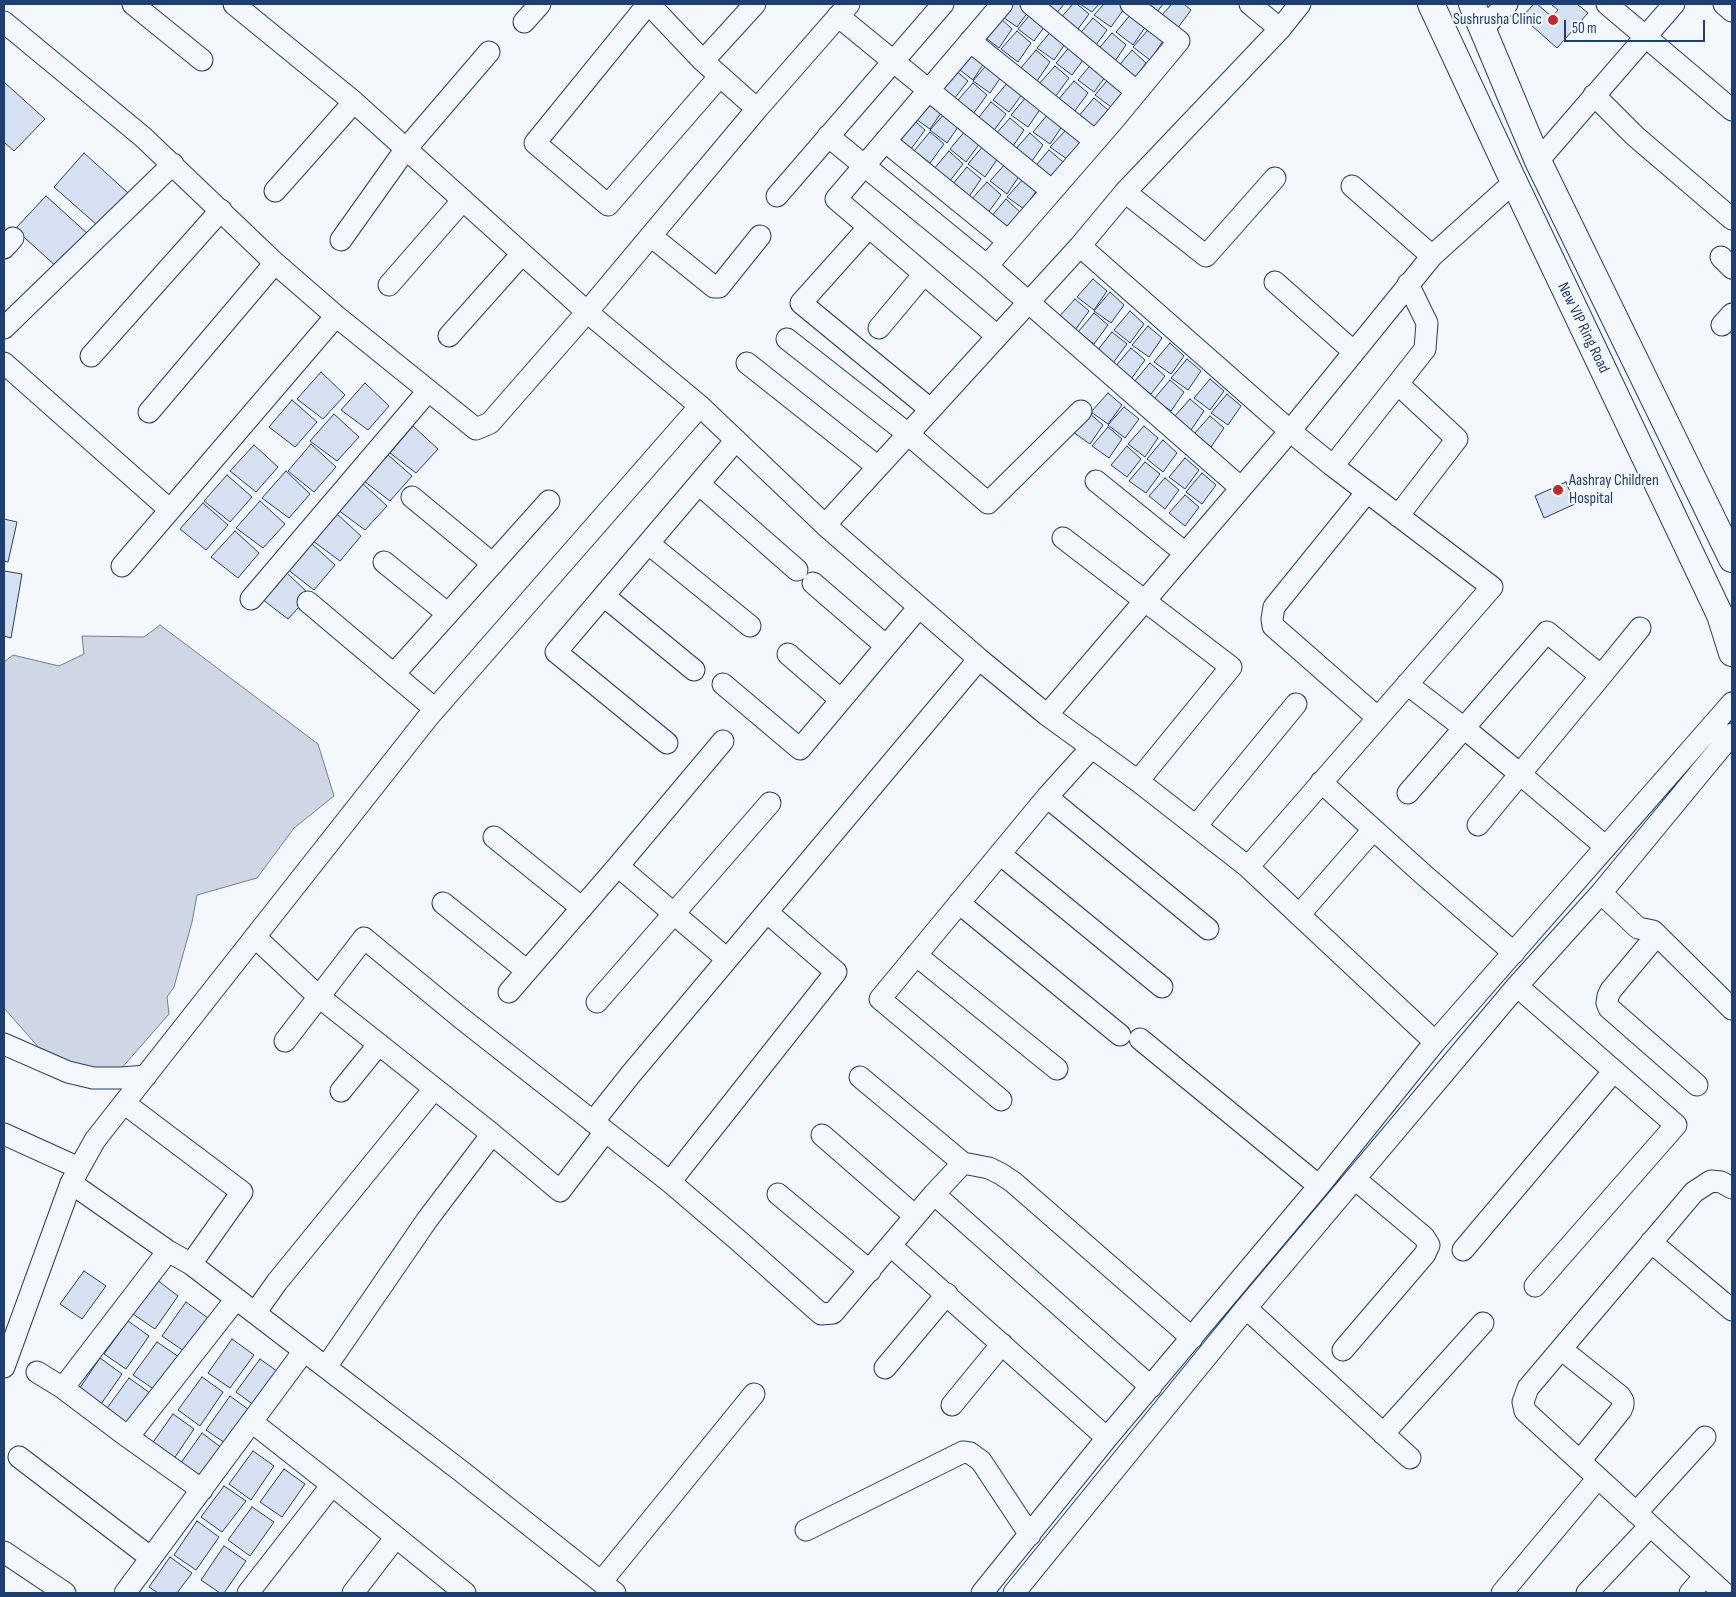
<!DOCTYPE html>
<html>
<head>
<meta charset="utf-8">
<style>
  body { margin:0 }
  #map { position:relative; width:1736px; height:1597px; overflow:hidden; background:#f4f7fb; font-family:"Sofia Sans Condensed",sans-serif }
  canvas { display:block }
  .frame { position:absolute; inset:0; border:5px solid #1d3f73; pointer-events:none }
  .scale { position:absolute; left:1564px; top:20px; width:141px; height:22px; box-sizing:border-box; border:2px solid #1d3f73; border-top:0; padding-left:6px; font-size:15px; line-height:18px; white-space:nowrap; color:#1d3f73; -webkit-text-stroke:4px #f4f7fb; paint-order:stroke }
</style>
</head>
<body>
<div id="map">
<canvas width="1736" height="1597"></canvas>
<div class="frame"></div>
<div class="scale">50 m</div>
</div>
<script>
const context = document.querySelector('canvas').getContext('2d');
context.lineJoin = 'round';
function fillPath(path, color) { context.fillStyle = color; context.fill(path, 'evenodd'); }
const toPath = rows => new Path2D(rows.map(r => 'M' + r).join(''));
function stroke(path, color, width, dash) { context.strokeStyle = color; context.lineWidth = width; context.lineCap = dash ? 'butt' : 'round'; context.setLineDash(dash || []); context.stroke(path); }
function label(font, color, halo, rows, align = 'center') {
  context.font = font + ' "Sofia Sans Condensed",sans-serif'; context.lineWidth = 4; context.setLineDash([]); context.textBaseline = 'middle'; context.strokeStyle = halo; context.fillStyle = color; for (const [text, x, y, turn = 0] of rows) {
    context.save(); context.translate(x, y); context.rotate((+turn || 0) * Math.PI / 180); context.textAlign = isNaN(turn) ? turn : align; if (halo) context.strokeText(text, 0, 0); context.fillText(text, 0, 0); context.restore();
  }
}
const water = toPath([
  [160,625,318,744,334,796,294,828,257,878,197,895,192,922,174,987,167,997,169,1014,119,1071,93,1074,41,1050,4,1008,4,662,13,655,59,666,84,654,82,636,144,637,160,625]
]);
const building = toPath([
  [1010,4,1025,4,1031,8,1017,27,1000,15,1010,4],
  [1043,4,1064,4,1056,14,1043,4],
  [1073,4,1077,4,1089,14,1075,33,1058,21,1073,4],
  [1080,4,1099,4,1092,12,1080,4],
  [1104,4,1119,4,1124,9,1111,27,1094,15,1104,4],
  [1147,4,1163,4,1157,12,1147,4],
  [1172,4,1184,4,1191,10,1177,29,1161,16,1172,4],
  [1534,4,1537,4,1552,17,1558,10,1551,4,1577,4,1588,13,1557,48,1522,17,1534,4],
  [1034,10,1048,22,1034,41,1018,29,1034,10],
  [1132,13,1146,26,1133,45,1116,32,1132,13],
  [998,16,1012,29,999,48,982,35,998,16],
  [1093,18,1107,30,1093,49,1077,37,1093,18],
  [1053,29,1067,41,1054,60,1037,48,1053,29],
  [1149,29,1163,41,1150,60,1133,47,1149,29],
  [1017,31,1031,43,1018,62,1001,49,1017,31],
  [1112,33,1126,45,1113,64,1096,52,1112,33],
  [1072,44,1086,56,1072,75,1056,63,1072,44],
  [972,48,986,60,973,80,956,67,972,48],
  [1036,50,1050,62,1037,81,1020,69,1036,50],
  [1132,50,1146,63,1133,81,1116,69,1132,50],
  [1094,61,1108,73,1094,92,1078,80,1094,61],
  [989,62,1003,74,990,93,973,81,989,62],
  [1055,66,1069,78,1055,97,1038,85,1055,66],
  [954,69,968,81,954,99,938,87,954,69],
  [1111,76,1125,89,1111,107,1095,95,1111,76],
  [1009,81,1023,93,1009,112,993,100,1009,81],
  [1074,81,1088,93,1074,112,1058,100,1074,81],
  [4,82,45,119,14,151,4,142,4,82],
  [973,83,987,95,973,114,957,101,973,83],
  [1027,96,1041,108,1028,127,1011,115,1027,96],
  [929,98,943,110,930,129,913,117,929,98],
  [1094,98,1108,110,1094,129,1078,117,1094,98],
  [991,102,1006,114,992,133,976,121,991,102],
  [946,112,960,124,947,143,930,130,946,112],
  [1049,113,1063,125,1050,144,1033,132,1049,113],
  [911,118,925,130,911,149,895,137,911,118],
  [1010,118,1024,130,1011,149,994,136,1010,118],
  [1067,129,1081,141,1067,159,1050,147,1067,129],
  [966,130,980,143,966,162,950,149,966,130],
  [930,132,944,144,930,163,914,151,930,132],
  [1030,133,1043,145,1030,164,1013,152,1030,133],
  [984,145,998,158,985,177,968,164,984,145],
  [1049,150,1063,162,1050,181,1033,169,1049,150],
  [949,151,963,164,949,182,933,170,949,151],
  [84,153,128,193,97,225,54,187,84,153],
  [1006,163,1020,175,1007,194,990,181,1006,163],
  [967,167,981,179,968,198,951,186,967,167],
  [1024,178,1037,190,1024,209,1007,197,1024,178],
  [987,182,1001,195,987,214,970,201,987,182],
  [46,196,89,235,58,268,15,229,46,196],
  [1006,199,1020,212,1007,231,990,218,1006,199],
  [1093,279,1107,291,1094,310,1077,297,1093,279],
  [1110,292,1124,305,1111,323,1094,311,1110,292],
  [1075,299,1089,311,1075,330,1058,318,1075,299],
  [1130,311,1144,324,1130,343,1114,330,1130,311],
  [1094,313,1108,325,1094,344,1078,332,1094,313],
  [1148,326,1162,338,1149,357,1132,345,1148,326],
  [1112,332,1127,344,1113,363,1097,351,1112,332],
  [1170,343,1184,356,1171,374,1154,362,1170,343],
  [1131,348,1145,360,1131,379,1115,367,1131,348],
  [1187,359,1201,371,1188,390,1171,378,1187,359],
  [1150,363,1165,376,1151,394,1134,382,1150,363],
  [321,372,345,395,323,419,297,399,321,372],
  [1210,379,1224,391,1210,410,1194,398,1210,379],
  [1170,380,1184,392,1171,411,1154,399,1170,380],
  [365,383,389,406,368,430,341,410,365,383],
  [1108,393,1122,405,1108,424,1091,412,1108,393],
  [1227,394,1241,406,1228,425,1211,413,1227,394],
  [1190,399,1204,411,1191,430,1174,417,1190,399],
  [292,400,317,422,295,447,269,427,292,400],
  [1124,407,1139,419,1125,438,1108,425,1124,407],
  [1089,413,1103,425,1090,444,1073,432,1089,413],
  [334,414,359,437,337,461,310,441,334,414],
  [1210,416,1224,428,1211,447,1194,434,1210,416],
  [413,426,438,449,416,473,390,453,413,426],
  [1144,426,1158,438,1145,457,1128,444,1144,426],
  [1108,427,1122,439,1109,458,1092,446,1108,427],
  [1163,440,1177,453,1163,472,1147,459,1163,440],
  [311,444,336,467,314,492,288,471,311,444],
  [254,445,278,467,256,492,230,471,254,445],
  [1127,446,1141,459,1127,477,1111,465,1127,446],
  [387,454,412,476,390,501,364,481,387,454],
  [1185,458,1199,470,1185,489,1169,477,1185,458],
  [1145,462,1160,474,1146,493,1129,481,1145,462],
  [286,471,310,494,289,518,262,498,286,471],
  [1202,473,1216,485,1202,504,1186,492,1202,473],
  [227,475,252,497,230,522,204,501,227,475],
  [1165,478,1179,490,1165,509,1149,496,1165,478],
  [1566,482,1575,504,1544,518,1535,496,1566,482],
  [362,483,387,506,365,530,338,510,362,483],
  [1185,495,1199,507,1185,526,1169,513,1185,495],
  [260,501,285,524,263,548,236,528,260,501],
  [203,503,228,525,206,550,180,529,203,503],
  [337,514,361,536,340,561,313,541,337,514],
  [4,519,17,522,8,562,4,561,4,519],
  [235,531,259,553,238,578,211,557,235,531],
  [311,543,335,565,314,590,287,569,311,543],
  [4,571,22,574,11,638,4,636,4,571],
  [286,572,310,595,288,619,262,599,286,572],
  [84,1271,106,1286,82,1319,60,1304,84,1271],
  [157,1280,178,1296,155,1329,133,1314,157,1280],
  [186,1302,208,1318,184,1351,162,1336,186,1302],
  [128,1321,149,1336,126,1369,104,1354,128,1321],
  [232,1339,254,1355,230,1388,208,1373,232,1339],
  [157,1342,179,1357,155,1390,133,1375,157,1342],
  [100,1358,122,1374,99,1407,77,1392,100,1358],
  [260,1359,281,1374,258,1408,236,1392,260,1359],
  [202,1377,223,1392,200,1426,178,1410,202,1377],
  [129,1378,150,1393,127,1426,105,1411,129,1378],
  [230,1396,252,1412,228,1445,206,1430,230,1396],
  [173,1414,194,1429,171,1463,149,1448,173,1414],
  [202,1433,223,1449,200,1482,178,1467,202,1433],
  [253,1451,274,1466,251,1500,229,1484,253,1451],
  [284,1469,305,1484,282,1517,260,1502,284,1469],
  [224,1486,246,1501,222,1532,201,1517,224,1486],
  [252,1507,274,1522,250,1556,228,1540,252,1507],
  [197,1521,219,1537,196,1570,174,1555,197,1521],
  [224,1546,246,1561,224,1593,220,1593,201,1580,224,1546],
  [170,1557,192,1573,177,1593,158,1593,149,1587,170,1557]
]);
const minor = toPath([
  [133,4,202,60],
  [234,4,354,102,587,312,700,406,825,525,979,659,1047,715,1138,781,1248,867,1435,1042],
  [648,4,535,143,608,205,720,76],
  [649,4,703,61,757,109],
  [1031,4,1137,92],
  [1131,4,1179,41,1112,122,987,266,1241,488],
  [1250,4,1280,29],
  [1607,4,1732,110],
  [1724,4,1732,11],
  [838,16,1052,191],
  [4,22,143,137,275,263,336,316,476,429,490,423,587,312,757,109,849,4],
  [524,22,540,4],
  [1482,29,1507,4],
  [970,41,1095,141],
  [703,61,755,4],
  [1594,95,1635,136,1732,219],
  [828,136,987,266],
  [885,141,1008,241],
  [1538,161,1674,4],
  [1352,186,1432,256],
  [275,191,354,102],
  [1125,192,1206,256,1275,178],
  [777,196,943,4],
  [869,227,801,303,930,409],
  [651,236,714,287,719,287,760,236],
  [341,240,405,150,489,52],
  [1080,246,1290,431,1333,466,1492,587,1248,867],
  [4,248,13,238],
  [1721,257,1732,268],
  [1275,282,1354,352],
  [389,285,463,200],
  [1722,325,1732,314],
  [4,328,173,164],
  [879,328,924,274],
  [449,336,522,254],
  [997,336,836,199,1002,4],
  [787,339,908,434,988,503,1081,411],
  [91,356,221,210],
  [4,363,170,510,336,316],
  [747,363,878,467],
  [1398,384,1457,439,1398,516],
  [149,412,275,263],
  [1333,466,1425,349,1427,323,1408,284],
  [1096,481,1185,553],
  [699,484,797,570],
  [1367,492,1274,607,1272,619,1273,626,1378,718],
  [412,497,493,564],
  [825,525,1080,246,1125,192,1280,29,1300,4],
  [1063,538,1231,667,1138,781],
  [649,544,750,626],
  [384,562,448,614],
  [122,566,170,510],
  [813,583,886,646],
  [604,596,694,670],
  [251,599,428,391],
  [308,602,435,709],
  [788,654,841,700],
  [394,674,549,501],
  [1601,676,1547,632,1464,728,1520,774,1601,676,1640,628],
  [723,684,800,749,919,607],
  [1407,684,1464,728,1408,793],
  [1047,715,1290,431,1432,256,1514,182],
  [723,741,618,866,727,959],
  [667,743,556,652,736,440],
  [1321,782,1424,875,1514,953],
  [1047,797,1208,929],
  [1478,825,1520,774,1606,847],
  [1196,826,1296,704],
  [494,837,582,908],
  [1000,854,1162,987],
  [1601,893,1638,928,1653,931,1732,1009],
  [443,903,527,971],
  [959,903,1120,1035],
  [1299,915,1373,830],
  [1657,935,1611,990,1608,996,1607,1003,1609,1008,1697,1085],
  [255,937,318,996,492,1134,560,1191,605,1132],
  [916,955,1057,1069],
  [1517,986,1676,1125,1535,1286],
  [509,992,618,866],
  [597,1002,770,803],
  [1140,1039,1319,1186],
  [285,1041,364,938,461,1018,670,1182,836,972,768,913],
  [4,1044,68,1072,93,1078,121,1078,146,1076],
  [860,1077,963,1163,934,1194],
  [341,1091,379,1044],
  [1001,1100,880,999,1047,797,1092,747],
  [124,1103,242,1192,191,1264],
  [593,1122,631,1074,979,659],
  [4,1134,79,1168],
  [822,1135,915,1216],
  [963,1163,989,1168,1001,1174,1013,1182,1192,1338],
  [670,1182,739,1241,821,1314,833,1313,934,1194,1151,1387],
  [778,1194,870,1271],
  [1651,1242,1732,1310],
  [891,1246,1107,1438],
  [1463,1250,1614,1071],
  [1246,1308,1410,1458],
  [255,1313,277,1282,434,1089],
  [1561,1349,1620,1396,1623,1401,1623,1405,1621,1410,1580,1461],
  [1343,1350,1425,1254,1429,1245,1424,1237,1355,1179],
  [4,1367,71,1183],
  [326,1367,427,1220,492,1134],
  [885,1368,947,1294],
  [37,1372,63,1388,128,1437,202,1490],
  [63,1388,168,1251],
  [952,1405,1002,1344],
  [252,1422,332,1485,465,1593],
  [1383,1434,1483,1323],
  [128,1437,236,1299],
  [19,1457,151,1558],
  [1636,1513,1705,1437],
  [806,1530,963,1452,970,1453,981,1461,1030,1535],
  [4,1552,65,1593],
  [601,1582,754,1394],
  [125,1593,304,1351],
  [248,1593,332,1485],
  [353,1593,396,1537],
  [615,1593,461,1471,191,1264,168,1251,71,1183,95,1140,429,716,700,406],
  [982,1593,1107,1438,1319,1186,1435,1042,1732,703],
  [1014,1593,1246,1308,1517,986,1601,893,1732,734],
  [1502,1593,1598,1478],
  [1587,1593,1650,1526],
  [1690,1593,1705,1576],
  [1724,1593,1525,1411,1523,1402,1528,1388,1694,1192,1711,1181,1721,1182,1732,1188]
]);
const major = toPath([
  [1431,4,1514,182,1720,615,1732,653],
  [1472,4,1538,161,1732,559]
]);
const markers = [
  [1553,20,6,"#c62828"],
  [1558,490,6,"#c62828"]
];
const poiNames = [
  ["Sushrusha Clinic",1542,20],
  ["Aashray Children",1569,481,"left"],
  ["Hospital",1569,499,"left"]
];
const streetNames = [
  ["New VIP Ring Road",1583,328,64]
];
fillPath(water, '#cfd7e4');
stroke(water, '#687fa3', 1);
fillPath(building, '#d5e0f0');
stroke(building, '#1d3f73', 1);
stroke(minor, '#1d3f73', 23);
stroke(major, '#1d3f73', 28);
stroke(minor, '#f4f7fb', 21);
stroke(major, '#f4f7fb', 26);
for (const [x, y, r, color] of markers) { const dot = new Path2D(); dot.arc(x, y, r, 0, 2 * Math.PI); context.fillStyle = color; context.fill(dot); stroke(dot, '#f4f7fb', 2); }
label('16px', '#1d3f73', '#f4f7fb', poiNames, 'right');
label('16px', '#1d3f73', '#f4f7fb', streetNames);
</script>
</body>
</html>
